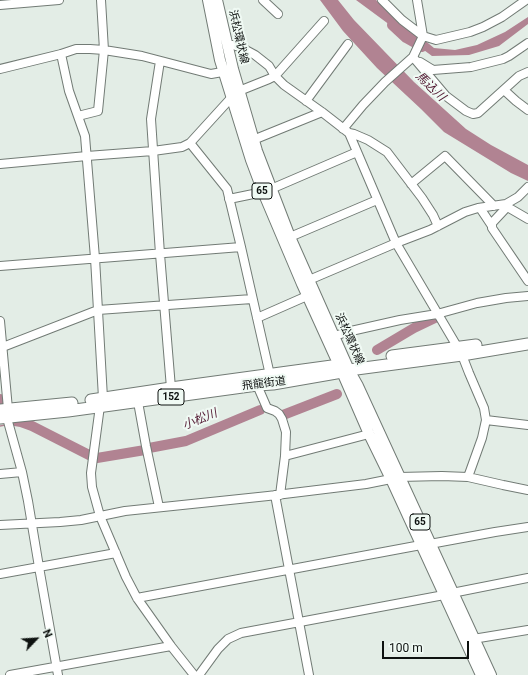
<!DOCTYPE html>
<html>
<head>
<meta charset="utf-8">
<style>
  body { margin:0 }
  #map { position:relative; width:528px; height:675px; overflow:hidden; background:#e3ede6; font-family:Roboto,sans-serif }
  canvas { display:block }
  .north { position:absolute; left:16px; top:619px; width:40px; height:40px; -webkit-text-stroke:3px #f0faf4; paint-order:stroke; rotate:65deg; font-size:11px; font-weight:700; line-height:16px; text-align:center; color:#0e1210 }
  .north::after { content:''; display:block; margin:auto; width:14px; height:18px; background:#0e1210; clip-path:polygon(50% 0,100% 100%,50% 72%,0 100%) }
  .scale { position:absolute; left:382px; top:641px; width:87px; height:18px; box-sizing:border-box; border:2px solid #0e1210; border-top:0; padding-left:5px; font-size:12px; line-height:14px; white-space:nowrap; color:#0e1210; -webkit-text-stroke:3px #f0faf4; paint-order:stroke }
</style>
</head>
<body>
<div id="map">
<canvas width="528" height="675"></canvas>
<div class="north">N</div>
<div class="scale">100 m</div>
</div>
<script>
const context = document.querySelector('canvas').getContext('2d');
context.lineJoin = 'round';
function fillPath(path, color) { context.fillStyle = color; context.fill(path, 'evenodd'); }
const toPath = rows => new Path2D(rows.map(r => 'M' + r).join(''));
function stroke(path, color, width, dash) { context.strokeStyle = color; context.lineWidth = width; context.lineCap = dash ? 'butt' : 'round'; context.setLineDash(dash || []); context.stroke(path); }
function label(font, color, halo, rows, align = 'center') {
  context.font = font + ' Roboto,"Noto Sans JP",sans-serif'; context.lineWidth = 4; context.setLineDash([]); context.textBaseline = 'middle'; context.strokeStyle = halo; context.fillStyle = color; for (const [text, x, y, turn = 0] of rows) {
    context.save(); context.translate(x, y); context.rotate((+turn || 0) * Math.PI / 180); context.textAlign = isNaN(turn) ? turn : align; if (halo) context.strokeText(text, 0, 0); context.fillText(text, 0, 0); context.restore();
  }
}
const water = toPath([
  [320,0,338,0,354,20,414,82,466,129,491,145,528,165,528,181,511,173,444,132,421,109,377,68,343,31],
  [356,0,376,0,434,48,455,50,477,45,505,32,528,17,528,24,499,46,469,55,432,56]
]);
const stream = toPath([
  [0,426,5,425]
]);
const river = toPath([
  [392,25,406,38,422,47],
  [377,350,414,328,437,317],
  [0,399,2,403],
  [283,415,337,394],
  [15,421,21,422,32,426,91,456],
  [149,448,186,441,260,410],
  [97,458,145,450]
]);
const minor = toPath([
  [263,0,278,14],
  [382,0,402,20,423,36,436,40,470,32,483,27,502,17,526,0],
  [0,5,59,0],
  [227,45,233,45,242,48,255,55,269,66,275,76,284,85,322,112,349,133,354,134,368,140,387,152,403,173,422,198,433,215,438,226],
  [61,54,69,91,85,136,95,258,103,398],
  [413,57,446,96,466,111,473,114,478,113,519,76,528,72],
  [160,61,151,119,160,254,171,388],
  [420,62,433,70,471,67,503,59,509,56,528,43],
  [0,69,61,54,76,49,90,49,104,50,142,56,211,74,228,71],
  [504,90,516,101,528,110],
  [239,91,269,79,275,76,324,21],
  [306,101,348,44],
  [78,116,98,111,104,50,101,0],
  [343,129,363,105,385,82,413,57,423,36,417,0],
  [349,133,396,243,458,348],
  [253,140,322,112],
  [190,143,227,189,241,247,270,375],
  [0,164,87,156,153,151,182,147,190,143,231,98],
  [411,184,445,156,494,206],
  [271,189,357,152],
  [229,199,263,192],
  [504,205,528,219],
  [507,207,492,223,492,228,528,281],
  [480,208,492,226],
  [290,237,377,200],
  [0,266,241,247],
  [309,280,396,243,430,230,465,212,478,208,506,204,518,197,528,187],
  [257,318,307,296],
  [0,321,8,409],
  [334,336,351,331,400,320,437,314,477,303,506,298,528,296],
  [0,348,98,310,252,299],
  [462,355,469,373,484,408,486,420,482,438,468,477],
  [257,385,267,408,275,411,279,414,282,419,286,432,285,456,280,495],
  [138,402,146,446,159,507],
  [100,406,91,473,92,487,100,516,126,577,137,598,171,646,194,675],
  [7,418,22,472,28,501,39,567,58,675],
  [486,420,528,425],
  [285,456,369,434],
  [0,474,22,472],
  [399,477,442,476,468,477,503,485,528,490],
  [275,495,309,675],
  [0,525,60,522,81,520,125,511,268,496,366,484,391,479],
  [430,544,495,532,528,527],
  [0,574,116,553],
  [452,593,528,578],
  [137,598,421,545],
  [473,639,528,630],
  [10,675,171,646],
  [199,675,218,649,228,639,241,633,444,595]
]);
const major = toPath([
  [208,0,220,60,251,160,263,192,302,284,342,372,369,434,391,479,481,675],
  [217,0,233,69,257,151,290,237,349,370,358,386,491,675]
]);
const highway = toPath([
  [392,356,476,345],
  [91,400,171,388,332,366],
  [0,410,72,403],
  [0,418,68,411,257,385,273,384,342,372,349,370,462,355,528,344]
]);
const shields = [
  [262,191,20],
  [171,397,26],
  [420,522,20]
];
const shieldNames = [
  ["65",262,191],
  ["152",171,397],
  ["65",420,522]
];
const streetNames = [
  ["浜松環状線",238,37,77],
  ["浜松環状線",349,339,66],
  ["飛龍街道",264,384,-7]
];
const waterNames = [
  ["馬込川",430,87,44],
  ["小松川",200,420,-22]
];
fillPath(water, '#b18392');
stroke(stream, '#b18392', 1.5);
stroke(river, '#b18392', 10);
stroke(minor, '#727b75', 10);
stroke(major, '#727b75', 12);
stroke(highway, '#727b75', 13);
stroke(minor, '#fff', 8);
stroke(major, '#fff', 10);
stroke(highway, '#fff', 11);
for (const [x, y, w] of shields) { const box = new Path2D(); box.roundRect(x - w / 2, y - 8, w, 16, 3); context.fillStyle = '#f0faf4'; context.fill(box); stroke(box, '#0e1210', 1); }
label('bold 10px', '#0e1210', null, shieldNames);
label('11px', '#0e1210', '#f0faf4', streetNames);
label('italic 12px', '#511730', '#f0faf4', waterNames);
</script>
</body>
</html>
